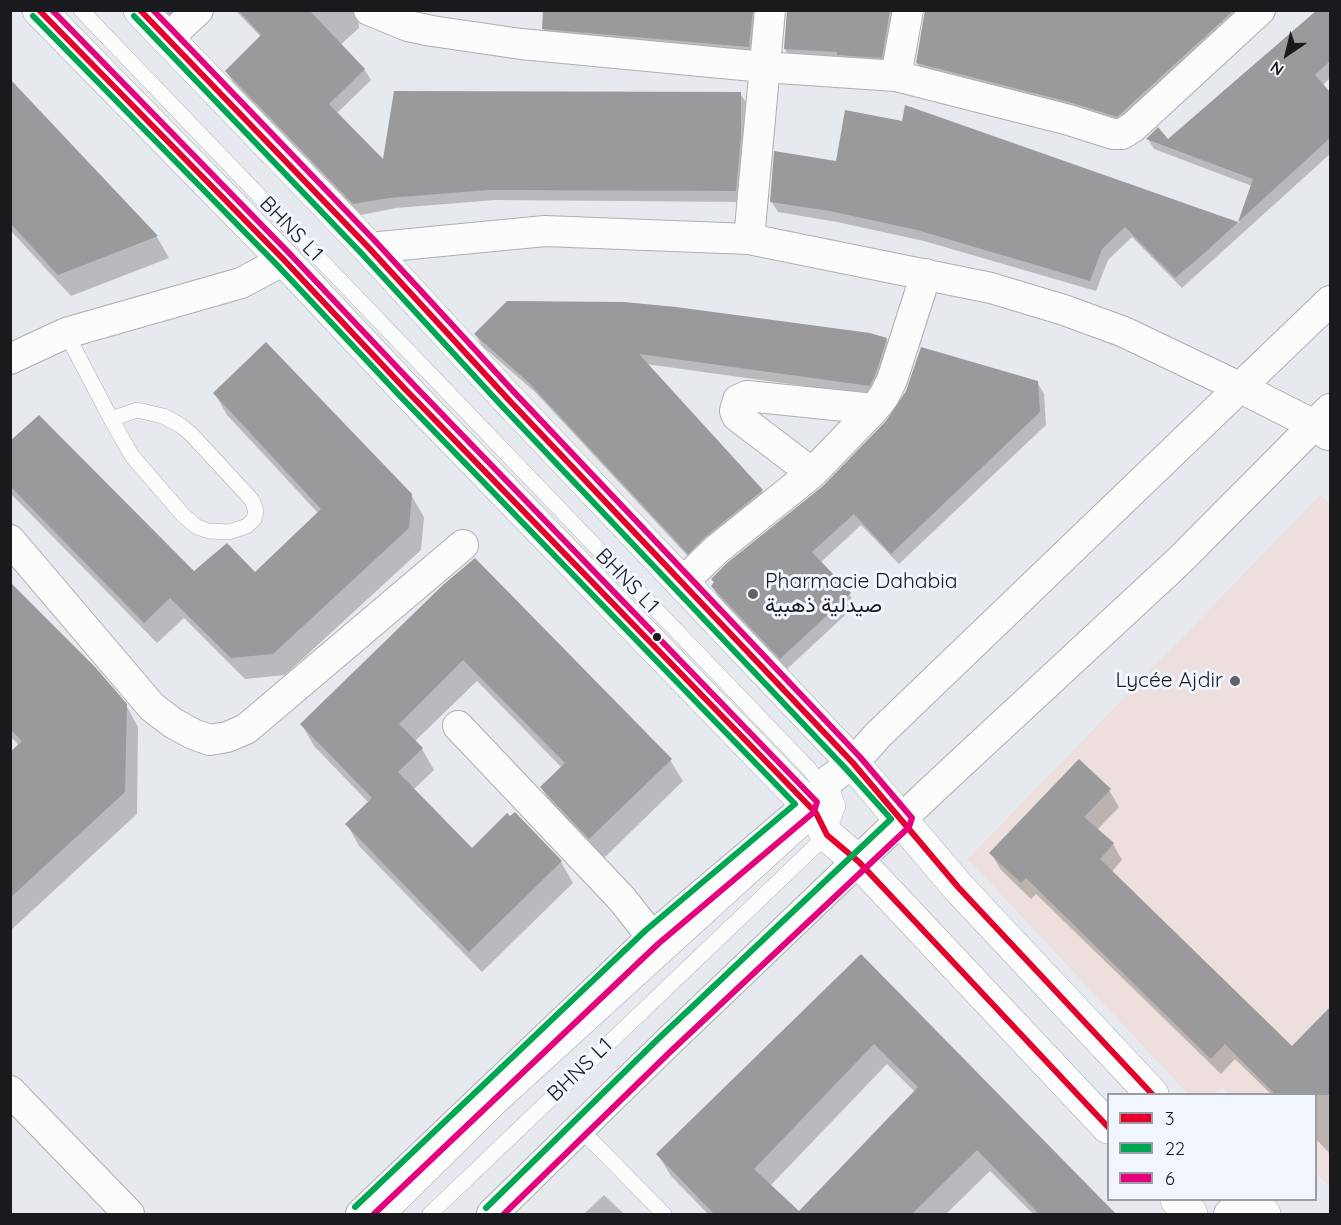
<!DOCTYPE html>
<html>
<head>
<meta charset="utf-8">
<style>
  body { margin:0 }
  #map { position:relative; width:1341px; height:1225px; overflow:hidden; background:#e6e9ee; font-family:Quicksand,sans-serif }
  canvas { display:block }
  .frame { position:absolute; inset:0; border:12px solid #181a1e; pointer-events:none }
  .legend { position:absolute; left:1107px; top:1093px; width:210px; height:108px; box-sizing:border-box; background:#f0f5fe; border:2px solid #9a9da4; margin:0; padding:8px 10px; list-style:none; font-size:18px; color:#181a1e }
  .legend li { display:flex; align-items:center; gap:12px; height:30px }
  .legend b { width:30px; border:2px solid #9a9da4 }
  .north { position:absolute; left:1257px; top:24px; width:60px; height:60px; -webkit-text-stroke:4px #f0f5fe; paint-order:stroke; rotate:215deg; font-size:16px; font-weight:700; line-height:24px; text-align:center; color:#181a1e }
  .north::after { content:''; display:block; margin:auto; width:21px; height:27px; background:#181a1e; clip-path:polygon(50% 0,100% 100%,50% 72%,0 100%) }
</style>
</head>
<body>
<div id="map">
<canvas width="1341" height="1225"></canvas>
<div class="frame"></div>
<ul class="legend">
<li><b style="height:8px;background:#e4002b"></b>3</li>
<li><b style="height:8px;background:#00a651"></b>22</li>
<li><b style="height:8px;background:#e5007d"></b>6</li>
</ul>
<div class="north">N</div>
</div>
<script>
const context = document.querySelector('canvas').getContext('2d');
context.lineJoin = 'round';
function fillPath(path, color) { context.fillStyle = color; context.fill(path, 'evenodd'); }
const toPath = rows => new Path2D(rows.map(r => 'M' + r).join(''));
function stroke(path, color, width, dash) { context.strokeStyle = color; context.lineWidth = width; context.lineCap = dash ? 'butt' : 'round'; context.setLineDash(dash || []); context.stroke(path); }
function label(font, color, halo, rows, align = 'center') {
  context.font = font + ' Quicksand,Vazirmatn,sans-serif'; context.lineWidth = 6; context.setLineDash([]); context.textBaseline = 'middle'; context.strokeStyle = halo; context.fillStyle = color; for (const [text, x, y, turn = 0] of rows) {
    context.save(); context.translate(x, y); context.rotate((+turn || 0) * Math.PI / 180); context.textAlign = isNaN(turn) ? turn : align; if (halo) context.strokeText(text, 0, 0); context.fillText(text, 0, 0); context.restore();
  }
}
const education = toPath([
  [1320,495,1330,503,1330,1187,1316,1173,1316,1094,1229,1094,1222,1088,1213,1094,1188,1094,968,859]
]);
const shadow = toPath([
  [164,10,181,10,172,19],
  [235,10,362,10,358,16,359,28,340,45,364,69,371,80,336,114,384,162,740,93,747,104,742,202,495,200,396,208,361,215,233,82,226,71,261,37],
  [544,10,763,10,755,57,550,39,543,28],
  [789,10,901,10,888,68,792,60,785,49],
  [1105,10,1252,10,1124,127,924,74,917,63],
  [1326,10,1330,15,1330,78,1323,85,1330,94,1330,154,1182,288,1132,237,1108,260,1096,291,924,241,837,222,778,212,771,201,903,123,906,107,1239,223,1252,186,1154,149,1148,139,1168,141],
  [10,82,157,237,169,258,71,296,10,230],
  [476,335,886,339,893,350,876,396,646,364,762,491,768,502,695,564,535,392,482,346],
  [1037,382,1044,394,1046,425,899,564,861,525,820,563,849,594,856,605,787,669,719,598,712,586],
  [215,394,411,495,424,517,421,550,285,675,245,679,184,618,157,643,10,493,10,443,194,573,255,574,318,513,227,415],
  [10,584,126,705,138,727,137,814,10,931,10,754,19,745,10,736],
  [445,585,670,760,683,781,602,860,554,809,542,788,562,768,477,681,414,742,422,749,434,770,413,790,472,850,561,862,573,883,482,972,359,846,347,824,369,803,314,746,302,725],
  [1109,790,1119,807,1097,830,1113,844,1122,860,1111,873,1292,1048,1330,1016,1330,1154,1316,1139,1316,1094,1271,1094,1235,1059,1221,1074,1036,894,1031,899,1001,870,991,853],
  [861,956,1115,1214,1033,1214,990,1171,946,1214,708,1214,671,1176,658,1155],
  [887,1064,915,1092,799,1213,770,1186],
  [604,1195,624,1214,584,1214]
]);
const building = toPath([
  [238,10,309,10,365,69,329,104,383,159,394,91,741,92,741,137,736,191,488,190,389,198,353,204,225,71,261,35],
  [543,10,753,10,749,47,542,29],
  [787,10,890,10,882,58,837,55,837,52,784,49],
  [925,10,1234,10,1117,117,1073,103,916,63],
  [1317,10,1330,10,1330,61,1315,75,1330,92,1330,138,1201,256,1175,278,1125,227,1102,249,1090,281,917,230,830,211,770,202,774,151,836,161,845,110,902,121,905,105,1238,222,1253,179,1146,139,1158,127,1168,139],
  [10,79,158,236,58,275,10,223],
  [507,301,624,302,676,307,870,333,887,338,876,373,870,386,639,354,763,490,705,537,688,554,527,381,474,334],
  [266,342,412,494,409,528,273,654,231,658,170,598,144,623,10,486,10,441,39,415,194,571,227,543,255,572,321,509,213,393],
  [921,347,1038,381,1040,412,891,554,854,514,812,552,851,593,780,659,711,586,714,582,711,579,727,563,823,486,886,421,906,391],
  [475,558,672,759,589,839,540,787,565,763,463,660,399,724,423,748,398,772,472,848,507,813,510,816,515,812,562,861,469,952,345,824,372,798,300,724,444,584],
  [10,582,96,668,127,704,125,792,10,898,10,752,22,741,10,729],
  [1079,759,1111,789,1084,817,1114,843,1100,859,1292,1046,1330,1007,1330,1095,1276,1095,1225,1044,1211,1059,1026,878,1021,883,989,853],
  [861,954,1117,1215,1040,1215,977,1150,911,1215,715,1215,656,1154],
  [874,1044,918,1087,799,1211,754,1169]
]);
const service = toPath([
  [81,10,810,770,824,790,823,793],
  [66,333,100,398,111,419,132,456,183,515,197,527,209,531,229,532,247,526,254,519,256,511,252,500,191,434,180,425,163,416,137,410,111,419],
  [580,1129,664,1214],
  [390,1214,500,1105,802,830,814,815],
  [430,1214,827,835,838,806,829,782]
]);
const minor = toPath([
  [369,10,408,26,432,31,521,44,764,67,896,76,1069,120,1113,134,1122,134,1133,127,1260,10],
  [168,38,198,10],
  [896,76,908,10],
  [749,239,770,10],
  [369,248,545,231,749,239,991,288,1064,310,1124,332,1241,388,1314,425,1328,435],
  [10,359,66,333,241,283,284,260],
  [812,473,737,416,735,411,738,400,747,396,874,409],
  [10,540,152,707,173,723,193,734,210,740,227,737,246,729,463,545],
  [682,583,716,550,812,473,874,409,884,396,892,380,926,274],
  [458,726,622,899,652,937],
  [10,1091,129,1214],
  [361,1214,652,937,808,805,824,790,829,780,853,763,878,735,1330,301],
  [492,1214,664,1046,931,791,1180,560,1330,409],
  [1229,1214,1246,1200]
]);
const tertiary = toPath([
  [39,10,284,260,405,389,808,805,816,813,827,835,859,862,1108,1127],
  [140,10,369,248,507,398,853,763,958,887,1152,1094],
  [1177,1200,1191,1214],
  [1250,1200,1264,1214]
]);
const bus1 = toPath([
  [39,10,284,260,405,389,816,813,827,835,859,862,1108,1127],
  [140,10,369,248,507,398,853,763,958,887,1152,1094]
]);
const bus2 = toPath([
  [33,16,278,266,399,395,795,804,646,930,355,1207],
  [134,16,362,254,500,404,846,769,891,819,658,1039,486,1208]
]);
const bus3 = toPath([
  [52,10,290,254,412,383,817,802,814,812,658,944,374,1214],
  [153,10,376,242,514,392,860,757,912,818,909,827,670,1052,504,1214]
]);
const markers = [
  [753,594,6,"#606267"],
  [657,637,5,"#181a1e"],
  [1235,681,6,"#606267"]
];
const streetNames = [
  ["BHNS L1",291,229,46],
  ["BHNS L1",627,581,46],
  ["BHNS L1",580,1070,-44]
];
const poiNames = [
  ["Pharmacie Dahabia",765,582],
  ["صيدلية ذهبية",765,606],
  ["Lycée Ajdir",1223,681,"right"]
];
fillPath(education, '#ecdfdd');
fillPath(shadow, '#0003');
fillPath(building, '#9a999b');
stroke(service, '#acaeb2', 16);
stroke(minor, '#acaeb2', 32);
stroke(tertiary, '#acaeb2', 34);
stroke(service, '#fbfcfc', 15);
stroke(minor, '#fbfcfc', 30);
stroke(tertiary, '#fbfcfc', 33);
stroke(bus1, '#e4002b', 6);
stroke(bus2, '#00a651', 6);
stroke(bus3, '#e5007d', 6);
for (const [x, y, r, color] of markers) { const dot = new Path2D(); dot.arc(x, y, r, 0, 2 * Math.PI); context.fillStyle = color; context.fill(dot); stroke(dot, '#f0f5fe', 2); }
label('21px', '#181a1e', '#f0f5fe', streetNames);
label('21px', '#181a1e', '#f0f5fe', poiNames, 'left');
</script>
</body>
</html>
